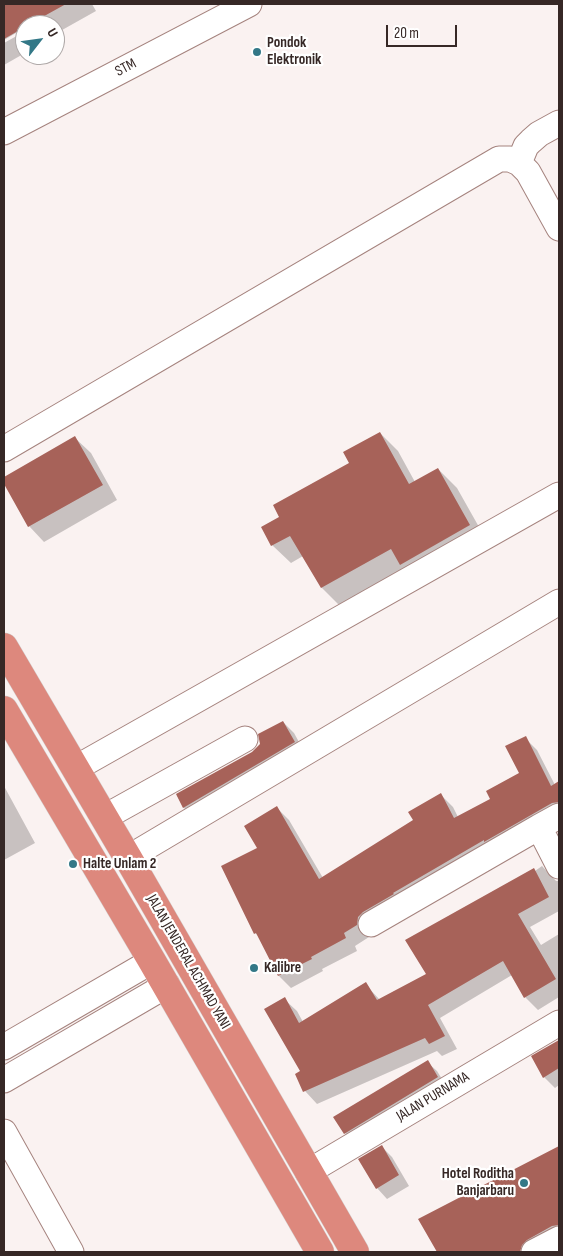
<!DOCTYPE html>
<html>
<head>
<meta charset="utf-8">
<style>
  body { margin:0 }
  #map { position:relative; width:563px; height:1256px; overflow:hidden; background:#faf2f1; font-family:"Sofia Sans Condensed",sans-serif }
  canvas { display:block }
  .frame { position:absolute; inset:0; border:5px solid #362826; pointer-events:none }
  .north { position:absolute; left:15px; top:15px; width:50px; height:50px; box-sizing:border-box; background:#fff; border:1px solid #afa9a8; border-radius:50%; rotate:60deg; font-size:14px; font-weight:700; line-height:20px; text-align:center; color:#362826 }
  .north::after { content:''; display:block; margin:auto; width:18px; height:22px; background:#337887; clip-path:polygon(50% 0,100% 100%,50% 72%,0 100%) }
  .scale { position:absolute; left:386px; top:25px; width:71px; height:22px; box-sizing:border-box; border:2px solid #362826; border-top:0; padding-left:6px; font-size:15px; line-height:18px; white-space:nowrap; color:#362826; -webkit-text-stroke:4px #fff; paint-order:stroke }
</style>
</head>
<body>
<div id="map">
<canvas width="563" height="1256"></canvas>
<div class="frame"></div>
<div class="north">U</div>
<div class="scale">20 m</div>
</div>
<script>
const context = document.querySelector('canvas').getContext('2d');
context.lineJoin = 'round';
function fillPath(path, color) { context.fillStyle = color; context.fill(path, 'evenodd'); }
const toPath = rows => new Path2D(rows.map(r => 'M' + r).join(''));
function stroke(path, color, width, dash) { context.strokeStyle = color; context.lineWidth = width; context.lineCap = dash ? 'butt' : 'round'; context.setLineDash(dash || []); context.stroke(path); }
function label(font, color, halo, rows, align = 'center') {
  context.font = font + ' "Sofia Sans Condensed",sans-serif'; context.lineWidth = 4.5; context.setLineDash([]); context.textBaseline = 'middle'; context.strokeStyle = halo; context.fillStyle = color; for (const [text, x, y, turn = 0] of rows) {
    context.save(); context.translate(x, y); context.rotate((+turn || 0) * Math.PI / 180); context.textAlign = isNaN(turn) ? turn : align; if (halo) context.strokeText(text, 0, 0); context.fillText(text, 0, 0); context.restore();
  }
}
const shadow = toPath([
  [4,4,92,4,96,11,55,34,55,25,25,25,25,53,4,65,4,43,22,33,21,30,4,40],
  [380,433,398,451,415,482,438,469,457,488,488,543,340,606,322,588,303,556,291,563,272,545,280,517,351,463],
  [75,438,91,453,117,500,44,542,29,526,4,481,4,478],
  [283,722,294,733,305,753,195,818,184,808,177,795,253,753],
  [525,738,537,750,555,785,559,783,559,818,370,930,369,937,355,946,357,951,322,969,323,971,291,988,279,976,260,937,255,933,259,848,277,808,289,820,323,878,414,820,441,795,453,807,458,817,492,799,521,773],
  [4,786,35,843,4,860],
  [542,866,556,881,559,881,559,911,530,927,541,945,559,934,559,997,538,1010,525,997,512,975,440,1018,457,1049,442,1056,437,1051,317,1104,305,1091,297,1074,302,1072,284,999,297,1011,303,1022,365,984,380,1000,428,974,535,871],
  [555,1043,559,1047,559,1085,555,1088,544,1077],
  [427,1062,437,1071,447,1087,354,1143,345,1133],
  [382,1147,392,1157,409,1186,387,1199,377,1188],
  [559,1148,559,1252,438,1252,420,1220]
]);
const building = toPath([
  [4,4,66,4,28,25,25,25,25,27,4,39],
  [380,432,409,484,438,468,470,525,400,565,391,549,321,588,290,536,271,546,261,527,279,517,273,505,349,463,343,452],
  [75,436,103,485,28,527,4,484,4,477],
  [283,721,295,742,183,808,176,794,252,752,260,744,258,734],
  [526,736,551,786,559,781,559,802,552,803,484,842,484,840,393,893,394,894,363,912,358,917,357,925,344,933,346,938,311,957,312,959,278,976,256,933,254,934,221,866,257,848,244,826,277,806,319,879,413,820,408,812,441,793,454,818,490,799,486,791,519,773,505,746],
  [534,868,549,897,518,914,556,979,524,998,503,961,428,1005,445,1036,429,1044,425,1038,303,1092,295,1074,300,1071,264,1009,285,997,299,1023,366,982,377,1000,426,974,405,940],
  [559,1040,559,1068,543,1078,531,1056],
  [428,1060,438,1077,344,1134,333,1117],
  [382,1145,399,1175,376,1189,358,1159],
  [559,1146,559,1225,552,1226,527,1240,522,1245,520,1252,437,1252,418,1219]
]);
const minor = toPath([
  [4,132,249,4],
  [519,163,526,146,531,141,539,134,559,123],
  [4,449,499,159,510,159,519,163,528,172,559,228],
  [76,768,559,495],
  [105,817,245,739],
  [539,827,559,816],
  [128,858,559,602],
  [371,924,539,827,559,866],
  [4,1047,152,961],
  [4,1080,167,985],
  [4,1132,71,1252],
  [308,1172,559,1023],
  [534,1252,559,1239]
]);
const highway = toPath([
  [4,647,128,858,355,1252],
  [4,710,152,961,320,1252]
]);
const markers = [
  [257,52,5,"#337887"],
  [73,864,5,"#337887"],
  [254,968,5,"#337887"],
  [524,1183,5,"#337887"]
];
const poiNames = [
  ["Pondok",267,43],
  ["Elektronik",267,60],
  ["Halte Unlam 2",83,864],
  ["Kalibre",264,968],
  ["Hotel Roditha",514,1174,"right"],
  ["Banjarbaru",514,1191,"right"]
];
const streetNames = [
  ["STM",126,68,-28],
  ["JALAN JENDERAL ACHMAD YANI",188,962,60],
  ["JALAN PURNAMA",433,1097,-31]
];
fillPath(shadow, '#0003');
fillPath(building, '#a76259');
stroke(minor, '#a5837e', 27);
stroke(highway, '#d3d0cf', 29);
stroke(minor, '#fff', 25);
stroke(highway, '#dd887d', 28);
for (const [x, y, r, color] of markers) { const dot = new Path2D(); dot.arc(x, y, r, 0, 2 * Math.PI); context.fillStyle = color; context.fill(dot); stroke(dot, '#fff', 2); }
label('bold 15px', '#362826', '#fff', poiNames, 'left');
label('15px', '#362826', '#fff', streetNames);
</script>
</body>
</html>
